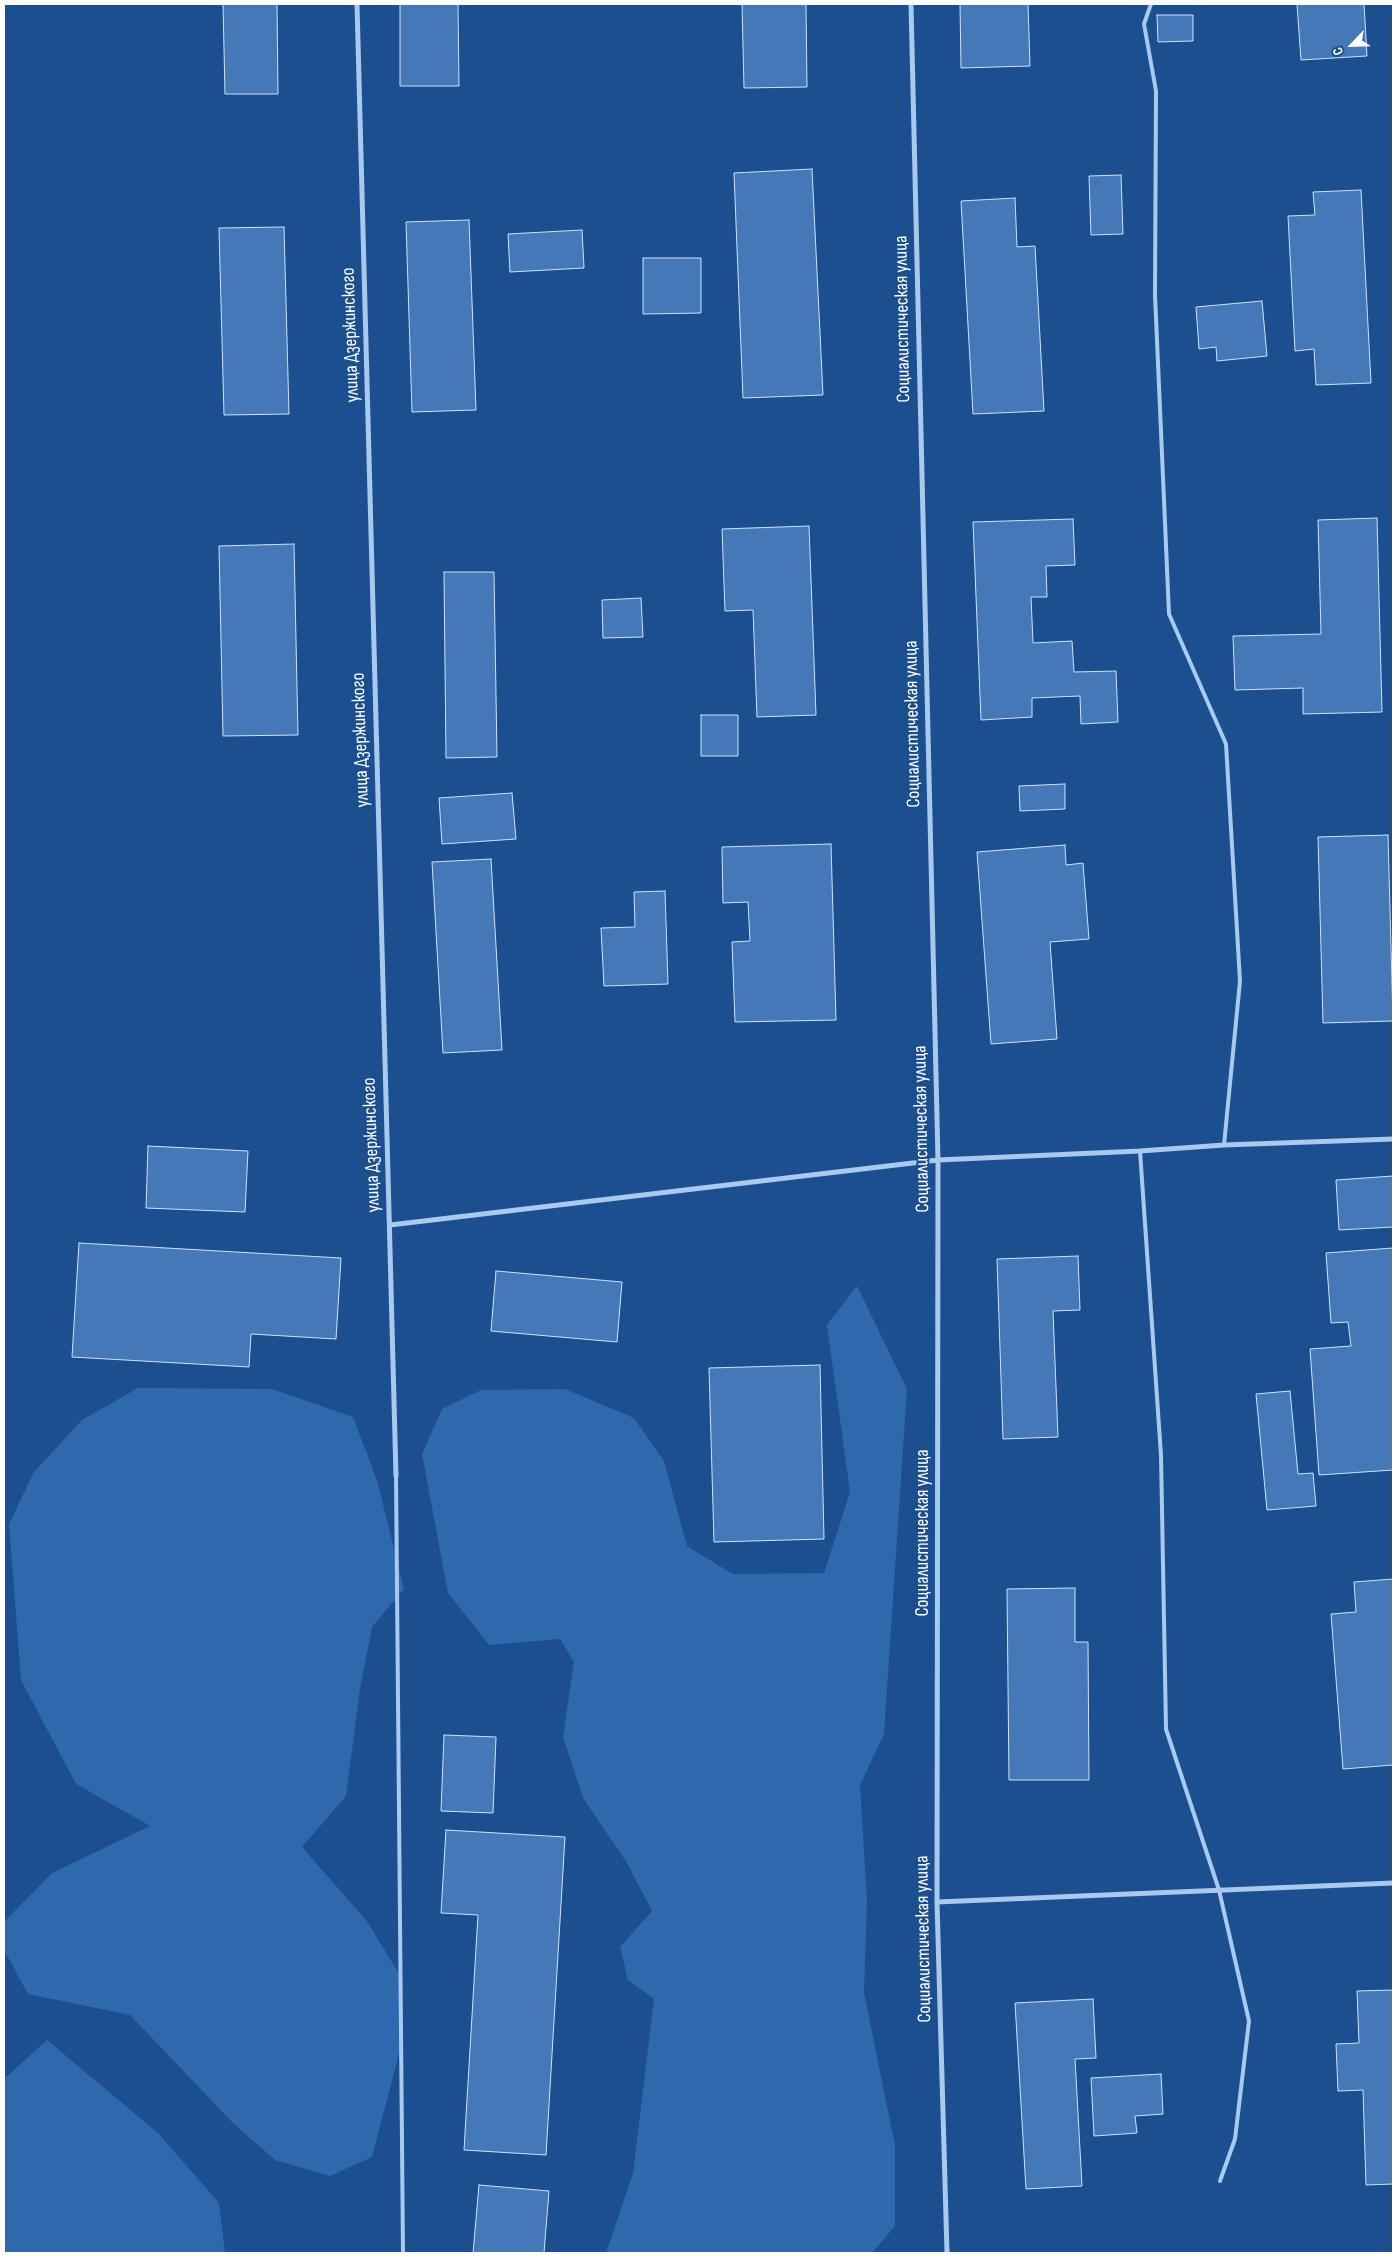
<!DOCTYPE html>
<html>
<head>
<meta charset="utf-8">
<style>
  body { margin:0 }
  #map { position:relative; width:1397px; height:2257px; overflow:hidden; background:#1b4f8f; font-family:"Sofia Sans Condensed",sans-serif }
  canvas { display:block }
  .frame { position:absolute; inset:0; border:5px solid #fff; pointer-events:none }
  .north { position:absolute; left:1327px; top:20px; width:50px; height:50px; -webkit-text-stroke:4px #1b4f8f; paint-order:stroke; rotate:246deg; font-size:14px; font-weight:700; line-height:20px; text-align:center; color:#fff }
  .north::after { content:''; display:block; margin:auto; width:18px; height:22px; background:#fff; clip-path:polygon(50% 0,100% 100%,50% 72%,0 100%) }
</style>
</head>
<body>
<div id="map">
<canvas width="1397" height="2257"></canvas>
<div class="frame"></div>
<div class="north">С</div>
</div>
<script>
const context = document.querySelector('canvas').getContext('2d');
context.lineJoin = 'round';
function fillPath(path, color) { context.fillStyle = color; context.fill(path, 'evenodd'); }
const toPath = rows => new Path2D(rows.map(r => 'M' + r).join(''));
function stroke(path, color, width, dash) { context.strokeStyle = color; context.lineWidth = width; context.lineCap = dash ? 'butt' : 'round'; context.setLineDash(dash || []); context.stroke(path); }
function label(font, color, halo, rows, align = 'center') {
  context.font = font + ' "Sofia Sans Condensed",sans-serif'; context.lineWidth = 4; context.setLineDash([]); context.textBaseline = 'middle'; context.strokeStyle = halo; context.fillStyle = color; for (const [text, x, y, turn = 0] of rows) {
    context.save(); context.translate(x, y); context.rotate((+turn || 0) * Math.PI / 180); context.textAlign = isNaN(turn) ? turn : align; if (halo) context.strokeText(text, 0, 0); context.fillText(text, 0, 0); context.restore();
  }
}
const green = toPath([
  [857,1286,907,1389,884,1734,860,1785,867,1900,864,1993,895,2145,895,2226,872,2253,606,2253,633,2173,654,1999,628,1980,620,1947,652,1911,627,1863,583,1798,563,1737,574,1662,560,1639,489,1645,448,1593,422,1454,442,1409,481,1390,565,1389,634,1418,664,1461,687,1546,733,1574,824,1573,850,1492,827,1325],
  [138,1388,272,1389,353,1417,377,1480,404,1589,372,1627,360,1689,346,1796,302,1847,366,1920,400,1975,401,2046,372,2157,330,2176,275,2160,233,2123,130,2015,28,1994,4,1950,4,1922,52,1873,150,1826,76,1784,21,1680,9,1524,34,1472,82,1420],
  [47,2040,158,2133,219,2203,225,2253,4,2253,4,2079]
]);
const building = toPath([
  [223,4,277,4,278,94,225,94,223,4],
  [400,4,458,4,459,86,400,86,400,4],
  [742,4,806,4,807,87,744,88,742,4],
  [960,4,1028,4,1030,66,961,68,960,4],
  [1297,4,1364,4,1367,56,1301,60,1297,4],
  [1157,15,1193,15,1193,41,1158,42,1157,15],
  [812,169,823,395,743,398,734,173,812,169],
  [1121,175,1123,234,1091,235,1089,176,1121,175],
  [1361,190,1371,383,1316,385,1314,349,1295,351,1288,216,1315,215,1313,192,1361,190],
  [1015,198,1017,247,1035,246,1044,411,973,414,961,201,1015,198],
  [469,220,476,410,412,412,406,222,469,220],
  [284,227,289,414,224,415,219,228,284,227],
  [582,230,584,268,510,272,508,234,582,230],
  [643,258,701,258,701,313,643,314,643,258],
  [1262,301,1267,356,1217,361,1216,347,1199,349,1196,307,1262,301],
  [1377,518,1382,712,1303,714,1303,688,1235,690,1233,636,1321,634,1318,520,1377,518],
  [1073,519,1075,565,1046,566,1047,597,1031,597,1033,643,1072,641,1074,672,1116,671,1118,722,1081,724,1080,696,1032,698,1032,717,981,720,973,522,1073,519],
  [809,526,816,715,757,717,753,610,725,611,722,529,809,526],
  [294,544,298,735,223,736,219,546,294,544],
  [444,572,494,572,497,757,446,758,444,572],
  [641,598,643,637,603,638,602,600,641,598],
  [701,715,738,715,738,756,701,756,701,715],
  [1065,784,1065,809,1020,811,1019,786,1065,784],
  [512,793,516,839,442,844,439,798,512,793],
  [1388,835,1393,1021,1323,1023,1318,837,1388,835],
  [831,844,836,1020,735,1022,732,942,750,941,748,902,723,903,722,847,831,844],
  [1065,845,1066,865,1083,863,1089,939,1050,942,1057,1039,991,1044,977,852,1065,845],
  [491,859,502,1050,443,1053,432,862,491,859],
  [665,891,668,984,604,986,601,928,635,927,634,892,665,891],
  [148,1146,248,1151,245,1212,146,1208,148,1146],
  [1393,1176,1393,1227,1339,1230,1336,1180,1393,1176],
  [79,1243,341,1258,336,1339,251,1334,249,1367,72,1357,79,1243],
  [1393,1248,1393,1470,1319,1475,1310,1349,1351,1346,1348,1322,1331,1323,1326,1253,1393,1248],
  [1078,1256,1080,1310,1053,1311,1058,1437,1003,1439,997,1259,1078,1256],
  [496,1271,622,1282,617,1342,491,1331,496,1271],
  [820,1365,824,1539,714,1542,709,1368,820,1365],
  [1290,1391,1298,1474,1313,1473,1316,1506,1267,1510,1256,1394,1290,1391],
  [1393,1579,1393,1765,1343,1769,1331,1614,1356,1612,1354,1582,1393,1579],
  [1075,1588,1075,1642,1088,1642,1089,1780,1009,1780,1007,1589,1075,1588],
  [444,1735,496,1737,493,1813,441,1811,444,1735],
  [446,1830,565,1837,546,2155,464,2150,478,1915,441,1913,446,1830],
  [1393,1990,1393,2184,1366,2185,1363,2090,1338,2091,1336,2044,1359,2043,1357,1991,1393,1990],
  [1093,1999,1096,2058,1075,2059,1082,2186,1026,2189,1015,2003,1093,1999],
  [1161,2074,1163,2114,1135,2116,1137,2133,1094,2136,1091,2078,1161,2074],
  [479,2185,549,2191,544,2253,473,2253,479,2185]
]);
const service = toPath([
  [1151,4,1144,24,1156,91,1155,295,1169,614,1226,744,1240,981,1224,1145],
  [1140,1151,1161,1455,1166,1729,1219,1890,1249,2021,1235,2139,1220,2181],
  [396,1476,403,2253]
]);
const minor = toPath([
  [357,4,396,1476],
  [911,4,938,1160,937,1902,947,2253],
  [390,1225,938,1160,1140,1151,1224,1145,1393,1139],
  [937,1902,1393,1883]
]);
const streetNames = [
  ["Социалистическая улица",903,319,-91],
  ["улица Дзержинского",351,335,-92],
  ["Социалистическая улица",913,724,-91],
  ["улица Дзержинского",361,740,-92],
  ["Социалистическая улица",922,1129,-91],
  ["улица Дзержинского",372,1145,-92],
  ["Социалистическая улица",923,1533,-90],
  ["Социалистическая улица",924,1939,-91]
];
fillPath(green, '#2e69ad');
fillPath(building, '#4478b7');
stroke(building, '#cfe3fa', 1);
stroke(service, '#a9c9ee', 4);
stroke(minor, '#a9c9ee', 5);
label('19px', '#fff', '#1b4f8f', streetNames);
</script>
</body>
</html>
